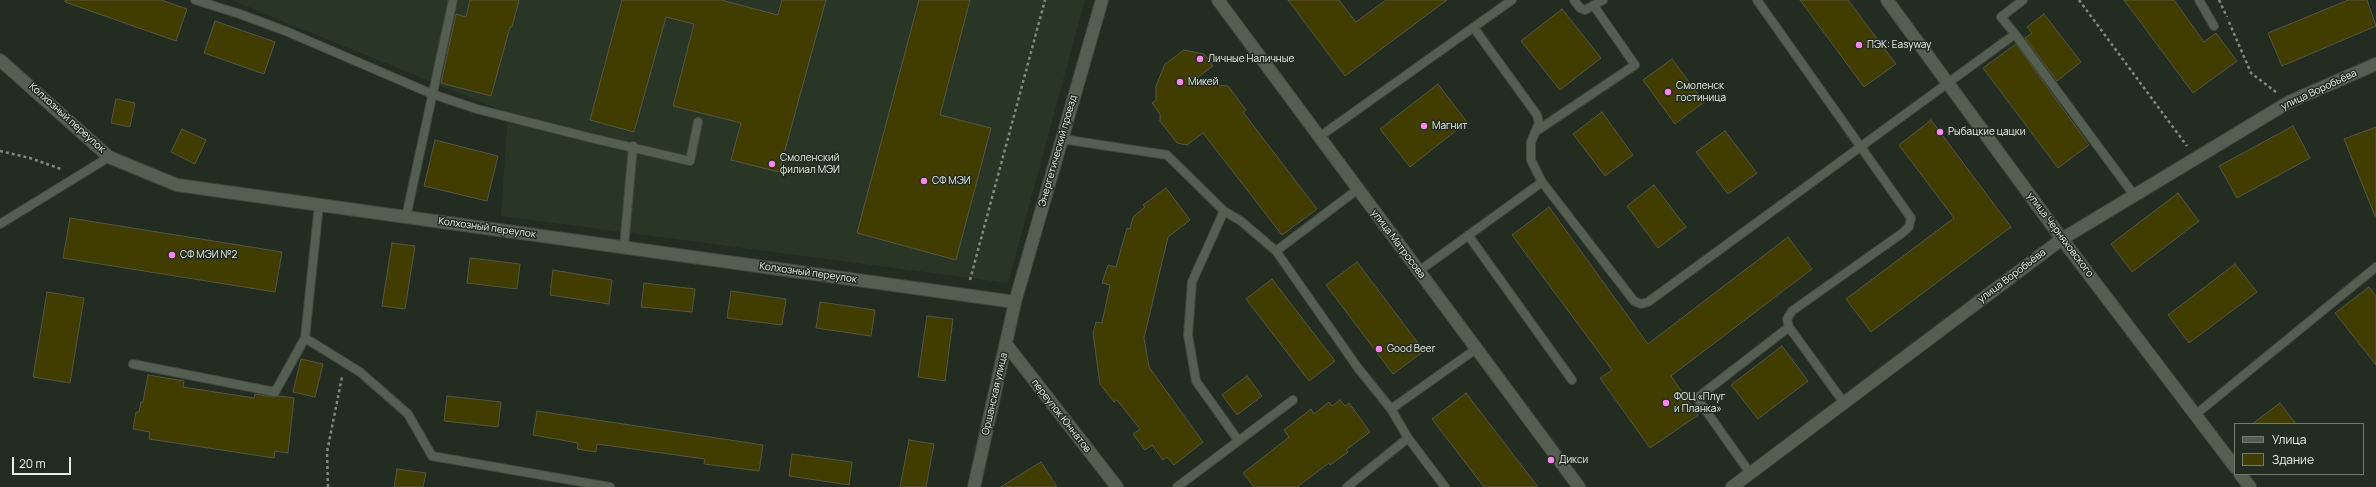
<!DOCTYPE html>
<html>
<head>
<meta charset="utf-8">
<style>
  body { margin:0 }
  #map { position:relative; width:2376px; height:487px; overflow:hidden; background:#232c20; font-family:Manrope,sans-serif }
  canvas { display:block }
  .legend { position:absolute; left:2234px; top:423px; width:130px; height:52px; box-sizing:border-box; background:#232c20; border:1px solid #737a70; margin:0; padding:5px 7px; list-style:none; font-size:12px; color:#eaf0e8 }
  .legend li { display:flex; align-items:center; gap:8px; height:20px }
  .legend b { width:20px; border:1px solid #737a70 }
  .scale { position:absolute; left:12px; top:457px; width:59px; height:18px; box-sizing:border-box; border:2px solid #eaf0e8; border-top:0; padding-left:5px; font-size:12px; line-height:14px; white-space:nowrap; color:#eaf0e8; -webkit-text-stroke:3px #232c20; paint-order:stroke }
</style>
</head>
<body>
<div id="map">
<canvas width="2376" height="487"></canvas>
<ul class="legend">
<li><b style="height:5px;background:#545e51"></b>Улица</li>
<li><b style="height:11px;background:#413d00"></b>Здание</li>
</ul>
<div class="scale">20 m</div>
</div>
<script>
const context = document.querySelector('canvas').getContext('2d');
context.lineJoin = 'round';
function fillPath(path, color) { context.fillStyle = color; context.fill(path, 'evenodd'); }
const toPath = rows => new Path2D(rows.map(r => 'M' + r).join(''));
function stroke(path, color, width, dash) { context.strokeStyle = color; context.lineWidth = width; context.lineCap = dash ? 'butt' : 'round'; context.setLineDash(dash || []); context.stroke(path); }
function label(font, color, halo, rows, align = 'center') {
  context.font = font + ' Manrope,sans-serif'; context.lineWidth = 3; context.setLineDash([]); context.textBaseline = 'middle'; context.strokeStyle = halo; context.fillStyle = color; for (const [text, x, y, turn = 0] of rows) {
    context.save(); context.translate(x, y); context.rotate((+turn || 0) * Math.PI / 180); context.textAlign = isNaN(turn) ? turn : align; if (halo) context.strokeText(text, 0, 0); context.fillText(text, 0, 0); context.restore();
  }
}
const built = toPath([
  [231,0,1085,0,1008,283,501,216,508,113]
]);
const building = toPath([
  [65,0,161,0,187,9,176,41,65,2,65,0],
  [470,0,519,0,512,27,510,27,491,96,441,83,456,14,466,17,470,0],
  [622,0,721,0,778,15,782,0,826,0,779,172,731,160,741,123,673,106,694,24,666,17,634,132,590,120,622,0],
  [919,0,970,0,940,115,991,128,956,260,857,233,919,0],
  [1288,0,1339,0,1356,22,1386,0,1447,0,1345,76,1288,0],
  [1800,0,1848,0,1896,64,1864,87,1800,0],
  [2124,0,2174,0,2204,42,2216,33,2237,61,2193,93,2124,0],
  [2348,0,2367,0,2376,26,2282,66,2268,33,2348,0],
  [1562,9,1601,58,1560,90,1521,41,1562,9],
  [2044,14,2081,62,2057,81,2025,38,2032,33,2027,27,2044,14],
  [215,21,275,42,264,74,204,53,215,21],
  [2016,44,2089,145,2058,168,1983,68,2016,44],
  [1184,50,1204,54,1213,66,1190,83,1228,86,1246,110,1243,112,1317,209,1282,235,1203,133,1187,145,1177,143,1160,121,1160,114,1152,103,1156,100,1156,86,1165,64,1184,50],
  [1672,59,1704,102,1675,124,1643,80,1672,59],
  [1438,84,1467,122,1410,167,1380,129,1438,84],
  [116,99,135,103,130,127,111,123,116,99],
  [1602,112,1633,155,1605,176,1573,134,1602,112],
  [1931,120,2011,227,1871,332,1846,299,1954,218,1899,145,1931,120],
  [2293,126,2310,158,2237,198,2219,166,2293,126],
  [2376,127,2376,216,2375,216,2344,139,2376,127],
  [182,129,206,140,195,164,171,152,182,129],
  [1725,131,1757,173,1728,194,1696,152,1725,131],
  [435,140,498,156,487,201,424,186,435,140],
  [1654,185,1686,227,1658,248,1627,206,1654,185],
  [1166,188,1190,220,1168,237,1144,338,1149,367,1203,442,1174,465,1167,457,1163,460,1152,445,1145,450,1133,434,1140,429,1117,400,1114,402,1100,384,1093,333,1096,322,1102,323,1110,285,1102,283,1108,265,1116,267,1127,228,1130,229,1133,217,1145,207,1143,205,1166,188],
  [2178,193,2199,221,2132,272,2111,244,2178,193],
  [1549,207,1648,344,1788,237,1812,269,1671,376,1698,415,1650,448,1600,378,1612,370,1512,235,1549,207],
  [70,218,282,252,275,292,63,258,70,218],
  [392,243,415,246,405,309,382,306,392,243],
  [470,258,520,264,517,289,467,283,470,258],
  [1357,262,1424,351,1393,374,1326,285,1357,262],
  [2235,264,2257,292,2189,343,2168,315,2235,264],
  [553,270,612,280,609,304,550,295,553,270],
  [1272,279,1335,361,1309,381,1246,299,1272,279],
  [644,283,695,289,692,312,641,307,644,283],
  [2369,287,2376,296,2376,365,2335,313,2369,287],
  [731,291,786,299,782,325,727,318,731,291],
  [47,292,84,298,70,383,33,377,47,292],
  [820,302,875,310,871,336,816,328,820,302],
  [927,316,953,319,945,381,918,377,927,316],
  [1782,346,1808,381,1758,419,1731,385,1782,346],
  [301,359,323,364,315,397,293,392,301,359],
  [148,375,184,381,183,387,254,398,255,394,274,397,279,396,294,398,288,453,275,451,274,458,149,439,150,432,133,429,136,412,139,412,141,402,143,402,148,375],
  [1247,376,1262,396,1237,415,1222,395,1247,376],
  [1466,393,1538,487,1484,487,1432,419,1466,393],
  [447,396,501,402,498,427,444,421,447,396],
  [1340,400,1345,406,1349,403,1370,432,1346,450,1348,452,1330,465,1329,463,1297,487,1254,487,1243,473,1289,437,1284,430,1311,409,1314,414,1329,402,1332,406,1340,400],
  [2280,403,2296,424,2252,424,2280,403],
  [537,411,763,445,759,471,704,464,705,459,597,444,596,452,577,449,578,443,533,435,537,411],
  [909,440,934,444,926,487,900,487,909,440],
  [792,454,852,462,849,485,789,476,792,454],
  [1041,462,1057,487,1001,487,1026,471,1041,462],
  [397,469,426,473,423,487,394,487,397,469]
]);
const path = toPath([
  [2079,0,2187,146],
  [2219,0,2227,17],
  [2229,22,2251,73,2276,92],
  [0,151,30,158,61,169],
  [970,280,1045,0],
  [328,487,327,452,342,377]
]);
const service = toPath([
  [195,0,240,14,288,32,432,94,477,109,591,138,690,161,698,122],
  [1574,0,1580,8,1585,10,1603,0],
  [1757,0,1911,218,1909,227,1901,234,1792,311,1787,319,1789,327,1844,403],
  [2199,0,2214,26],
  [1474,28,1537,115,1539,123,1531,142,1531,160,1542,182],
  [2015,34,2001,17,2023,0],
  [1535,132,1635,65,1594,6],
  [1319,137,1512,0],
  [1062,139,1167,155,1224,211,1192,282,1188,335,1196,381,1238,440],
  [1224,211,1241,221,1276,251,1358,189],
  [406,217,453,0],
  [0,224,109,157],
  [1468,235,1572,380],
  [624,247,633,146],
  [1276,251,1358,368,1391,409,1408,438,1445,487],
  [1419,271,1542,182,1634,301,1641,304,1648,302,2015,34,2134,195],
  [305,338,360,372,408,414,432,456,610,487],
  [133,364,275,392,305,338,319,204],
  [1391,409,1476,349],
  [2195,415,2376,267],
  [1750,473,1697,398,1789,327],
  [1177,487,1293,400],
  [1347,487,1408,438]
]);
const minor = toPath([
  [1218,0,1579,487],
  [0,60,109,157,177,185,1015,302,974,487],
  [1006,344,1117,487],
  [1732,487,2062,239,2289,102,2376,64]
]);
const tertiary = toPath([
  [1887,0,2062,239,2235,467],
  [1015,302,1102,0],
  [2240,474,2250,487]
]);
const markers = [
  [1859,45,4,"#f888ea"],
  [1200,59,4,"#f888ea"],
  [1180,82,4,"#f888ea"],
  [1668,92,4,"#f888ea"],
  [1424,126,4,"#f888ea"],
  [1940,132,4,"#f888ea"],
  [772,164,4,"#f888ea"],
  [924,181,4,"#f888ea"],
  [172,255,4,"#f888ea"],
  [1379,349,4,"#f888ea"],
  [1666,403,4,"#f888ea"],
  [1551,460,4,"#f888ea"]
];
const poiNames = [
  ["ПЭК: Easyway",1867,45],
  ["Личные Наличные",1208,59],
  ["Микей",1188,82],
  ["Смоленск",1676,86],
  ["гостиница",1676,98],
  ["Магнит",1432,126],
  ["Рыбацкие цацки",1948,132],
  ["Смоленский",780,158],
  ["филиал МЭИ",780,170],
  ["СФ МЭИ",932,181],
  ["СФ МЭИ №2",180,255],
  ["Good Beer",1387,349],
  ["ФОЦ «Плуг",1674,397],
  ["и Планка»",1674,409],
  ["Дикси",1559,460]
];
const streetNames = [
  ["улица Воробьёва",2319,90,-25],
  ["Колхозный переулок",67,118,42],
  ["Энергетический проезд",1058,151,-74],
  ["Колхозный переулок",487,228,8],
  ["улица Черняховского",2060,235,53],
  ["улица Матросова",1398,244,53],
  ["Колхозный переулок",808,273,8],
  ["улица Воробьёва",2012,276,-37],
  ["Оршанская улица",995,394,-77],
  ["переулок Юннатов",1061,416,52]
];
fillPath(built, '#293625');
fillPath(building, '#413d00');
stroke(building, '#565545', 1);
stroke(service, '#41493f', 10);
stroke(minor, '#41493f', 14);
stroke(tertiary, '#41493f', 14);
stroke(path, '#82897f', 2.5, [3, 3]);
stroke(service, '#545e51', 8);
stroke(minor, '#545e51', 12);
stroke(tertiary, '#545e51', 12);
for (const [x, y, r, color] of markers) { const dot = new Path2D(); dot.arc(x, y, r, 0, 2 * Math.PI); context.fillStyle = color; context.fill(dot); stroke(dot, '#232c20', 1.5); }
label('10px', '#eaf0e8', '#232c20', poiNames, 'left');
label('10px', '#eaf0e8', '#232c20', streetNames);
</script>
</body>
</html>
